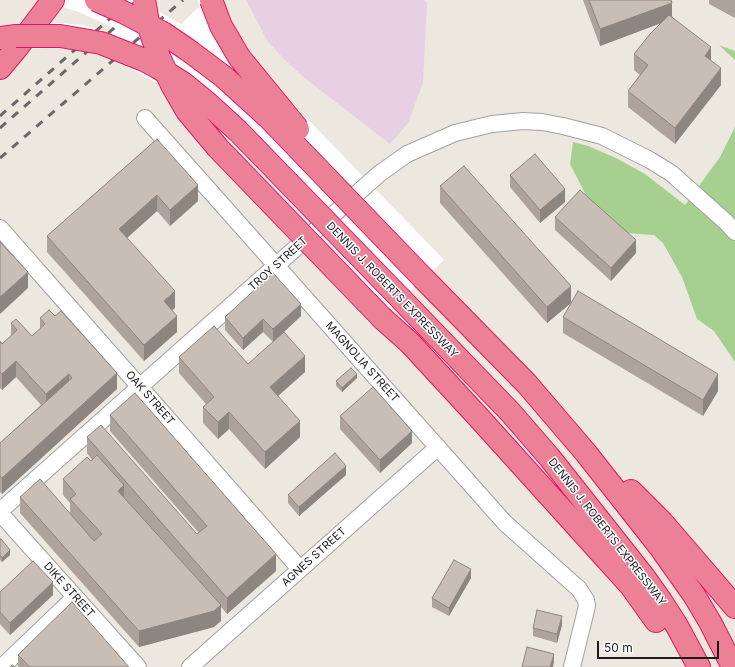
<!DOCTYPE html>
<html>
<head>
<meta charset="utf-8">
<style>
  body { margin:0 }
  #map { position:relative; width:735px; height:667px; overflow:hidden; background:#ede8df; font-family:Inter,sans-serif }
  canvas { display:block }
  .scale { position:absolute; left:597px; top:641px; width:122px; height:18px; box-sizing:border-box; border:2px solid #1b1b1b; border-top:0; padding-left:5px; font-size:12px; line-height:14px; white-space:nowrap; color:#1b1b1b; -webkit-text-stroke:3px #fff; paint-order:stroke }
</style>
</head>
<body>
<div id="map">
<canvas width="735" height="667"></canvas>
<div class="scale">50 m</div>
</div>
<script>
const context = document.querySelector('canvas').getContext('2d');
context.lineJoin = 'round';
function fillPath(path, color) { context.fillStyle = color; context.fill(path, 'evenodd'); }
const toPath = rows => new Path2D(rows.map(r => 'M' + r).join(''));
function stroke(path, color, width, dash) { context.strokeStyle = color; context.lineWidth = width; context.lineCap = dash ? 'butt' : 'round'; context.setLineDash(dash || []); context.stroke(path); }
function label(font, color, halo, rows, align = 'center') {
  context.font = font + ' Inter,sans-serif'; context.lineWidth = 3; context.setLineDash([]); context.textBaseline = 'middle'; context.strokeStyle = halo; context.fillStyle = color; for (const [text, x, y, turn = 0] of rows) {
    context.save(); context.translate(x, y); context.rotate((+turn || 0) * Math.PI / 180); context.textAlign = isNaN(turn) ? turn : align; if (halo) context.strokeText(text, 0, 0); context.fillText(text, 0, 0); context.restore();
  }
}
const industrial = toPath([
  [246,0,424,0,427,3,423,83,408,123,390,144,302,76,284,59,268,42]
]);
const forest = toPath([
  [719,45,735,51,735,60],
  [735,127,735,362,714,331,697,319,682,277,663,243,654,235,625,233,590,203,570,164,573,142,588,146,616,158,645,174,685,205,720,157]
]);
const pier = toPath([
  [38,0,154,0,156,10,181,24,199,7,198,0,221,0,249,56,260,70,444,260,390,311,340,255,239,150,211,123,226,141,390,311,373,327,199,144,181,122,158,84,132,69,100,56,68,49,53,48,20,49,47,22,82,25,110,32,112,27,79,12]
]);
const minor = toPath([
  [145,118,505,523,579,589,586,600,587,606,572,667],
  [0,228,300,569],
  [0,511,379,174,407,154,455,133,492,124,523,121,542,122,563,126,602,136,650,160,671,173,726,222,735,232],
  [0,513,138,667],
  [2,667,75,597],
  [190,667,438,447]
]);
const highway = toPath([
  [0,38,16,36],
  [0,68,16,49,53,0],
  [424,279,527,384,586,453,660,547,694,595,710,622,733,667],
  [402,300,511,413,550,458,644,577,661,601,677,626,699,667],
  [382,318,410,343,481,420,611,564,631,586,656,621],
  [631,491,662,522,735,607]
]);
const rail = toPath([
  [0,116,131,0],
  [0,128,146,0],
  [0,158,183,0]
]);
const highwayBridge = toPath([
  [96,0,123,12,163,33,188,50,224,77,268,117,424,279],
  [144,0,149,27,159,57,172,85,187,111,218,148,382,318],
  [211,0,221,26,239,57,298,129],
  [16,36,60,36,101,43,144,60,157,67,183,83,205,101,238,131,402,300]
]);
const wall = toPath([
  [583,0,671,0,672,16,711,61,721,85,675,144,628,107,628,91,640,75,634,70,634,54,661,23,600,46],
  [709,0,735,0,735,18,709,4],
  [157,139,198,201,170,226,157,211,127,238,175,308,172,310,177,332,144,361,47,252,47,236],
  [510,175,565,202,540,223,510,187],
  [440,186,571,303,547,323,440,203],
  [555,217,636,253,611,281,555,230],
  [301,316,273,342,263,332,243,350,225,330,225,317],
  [563,317,718,391,703,416,563,333],
  [40,318,117,389,2,494,0,492,0,443,41,405,16,377,2,390,0,388,0,341,2,344,11,336,11,323,32,336,40,329],
  [179,357,248,364,305,372,278,396,300,437,265,469,229,429,218,439,203,423,203,407,206,404,179,373],
  [357,378,342,392,336,386,336,381],
  [110,415,276,571,227,614,221,607,221,621,214,627,139,647,20,513,20,497,70,513,70,503,63,495,63,479,92,460,87,453,87,437,197,534,199,533,110,431],
  [340,416,412,443,380,473,340,429],
  [346,475,299,516,288,503,288,495],
  [0,539,10,555,2,562,0,560],
  [471,578,449,616,432,607,432,598],
  [0,592,53,595,10,635,0,624],
  [562,625,557,643,533,636,533,628],
  [18,655,129,667,18,667]
]);
const shadedWall = toPath([
  [672,3,672,19,600,46,600,29],
  [711,47,711,64,705,56],
  [721,68,721,85,675,144,675,128],
  [198,185,198,201,170,226,170,210],
  [565,189,565,202,540,223,540,210],
  [157,195,157,211,119,245,119,229],
  [636,240,636,253,611,281,611,268],
  [28,272,28,288,0,314,0,297],
  [571,286,571,303,547,323,547,307],
  [175,291,175,308,164,317,164,301],
  [301,304,301,316,273,342,273,329],
  [177,316,177,332,144,361,144,345],
  [263,319,263,332,243,350,243,338],
  [305,356,305,372,270,403,270,387],
  [16,361,16,377,2,390,2,374],
  [117,373,117,389,2,494,2,478],
  [69,374,69,390,46,411,46,394],
  [357,374,357,378,342,392,342,388],
  [718,374,718,391,703,416,703,400],
  [229,412,229,429,218,439,218,422],
  [300,421,300,437,265,469,265,452],
  [412,431,412,443,380,473,380,460],
  [346,466,346,475,299,516,299,507],
  [124,485,124,501,118,491],
  [10,550,10,555,2,562,2,558],
  [276,554,276,571,227,614,227,598],
  [471,569,471,578,449,616,449,608],
  [53,582,53,595,10,635,10,623],
  [221,605,221,621,214,627,139,647,139,631],
  [562,616,562,625,557,643,557,634],
  [554,654,554,662,553,667,550,667]
]);
const building = toPath([
  [589,0,671,0,672,3,600,29,589,0],
  [669,15,711,47,705,56,721,68,675,128,628,91,648,65,634,54,650,34,669,15],
  [157,139,198,185,170,210,157,195,119,229,175,291,164,301,177,316,144,345,47,236,157,139],
  [535,154,565,189,540,210,510,175,535,154],
  [464,166,571,286,547,307,440,186,464,166],
  [580,190,636,240,611,268,555,217,580,190],
  [0,242,28,272,0,297,0,242],
  [273,273,301,304,273,329,263,319,243,338,225,317,273,273],
  [578,291,718,374,703,400,563,317,578,291],
  [49,310,55,316,61,311,117,373,2,478,0,476,0,443,72,378,69,374,46,394,16,361,2,374,0,372,0,341,2,344,17,330,11,323,16,319,32,336,45,324,40,318,49,310],
  [214,326,248,364,284,332,305,356,270,387,300,421,265,452,229,412,218,422,203,407,214,397,179,357,214,326],
  [351,368,357,374,342,388,336,381,351,368],
  [373,387,412,431,380,460,340,416,373,387],
  [135,393,276,554,227,598,87,437,101,425,197,534,207,526,110,415,135,393],
  [335,453,346,466,299,507,288,495,335,453],
  [97,455,124,485,118,491,221,605,214,611,139,631,20,497,40,479,94,541,102,534,70,499,76,494,63,479,87,457,91,461,97,455],
  [0,539,1,539,10,550,2,558,0,555,0,539],
  [454,560,471,569,449,608,432,598,454,560],
  [33,561,53,582,10,623,0,612,0,592,33,561],
  [72,602,129,667,30,667,18,655,72,602],
  [537,610,562,616,557,634,533,628,537,610],
  [527,647,554,654,550,667,522,667,527,647],
  [12,665,15,667,10,667,12,665]
]);
const streetNames = [
  ["TROY STREET",278,264,-42],
  ["DENNIS J. ROBERTS EXPRESSWAY",392,290,46],
  ["MAGNOLIA STREET",362,362,48],
  ["OAK STREET",150,398,49],
  ["DENNIS J. ROBERTS EXPRESSWAY",607,532,52],
  ["AGNES STREET",314,557,-42],
  ["DIKE STREET",69,590,48]
];
fillPath(industrial, '#e7d0e3');
fillPath(forest, '#a5d090');
fillPath(pier, '#fff');
stroke(minor, '#a2a2a2', 18);
stroke(highway, '#e01861', 24);
stroke(minor, '#fff', 16);
stroke(highway, '#ec8097', 22);
stroke(rail, '#696969', 3, [8, 8]);
stroke(highwayBridge, '#e01861', 24, []);
stroke(highwayBridge, '#ec8097', 22);
fillPath(wall, '#ada39c');
fillPath(shadedWall, '#8d857f');
fillPath(building, '#c9beb5');
stroke(building, '#8d857f', 1);
label('11px', '#1b1b1b', '#fff', streetNames);
</script>
</body>
</html>
